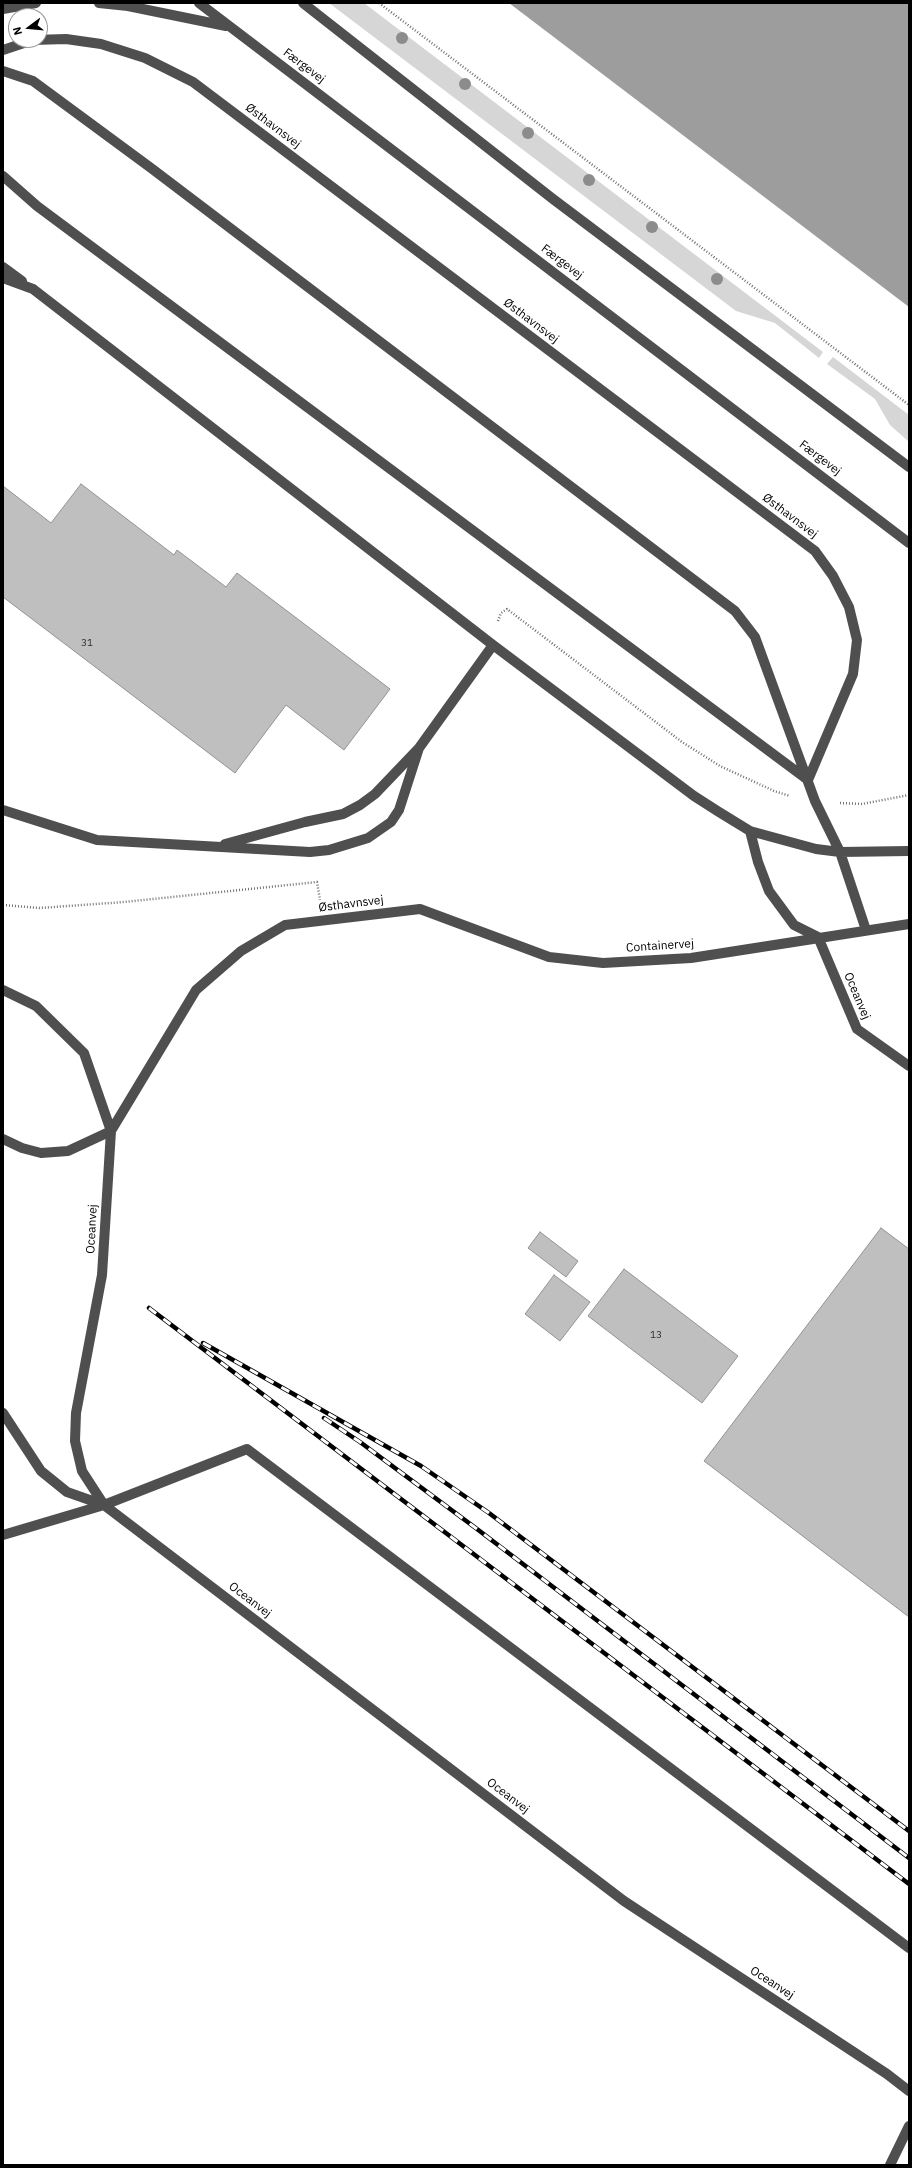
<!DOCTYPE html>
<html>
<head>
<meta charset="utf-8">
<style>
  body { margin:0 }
  #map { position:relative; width:912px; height:2168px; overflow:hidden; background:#fff; font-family:"IBM Plex Sans",sans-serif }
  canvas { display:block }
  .frame { position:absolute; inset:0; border:4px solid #000; pointer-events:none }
  .north { position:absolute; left:8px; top:8px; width:40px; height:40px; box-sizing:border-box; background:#fff; border:1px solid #999; border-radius:50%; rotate:254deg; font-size:11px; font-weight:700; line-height:16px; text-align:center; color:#000 }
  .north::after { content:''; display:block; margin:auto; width:14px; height:18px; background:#000; clip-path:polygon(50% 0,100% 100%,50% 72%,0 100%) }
</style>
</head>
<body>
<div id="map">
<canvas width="912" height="2168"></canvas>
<div class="frame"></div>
<div class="north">N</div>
</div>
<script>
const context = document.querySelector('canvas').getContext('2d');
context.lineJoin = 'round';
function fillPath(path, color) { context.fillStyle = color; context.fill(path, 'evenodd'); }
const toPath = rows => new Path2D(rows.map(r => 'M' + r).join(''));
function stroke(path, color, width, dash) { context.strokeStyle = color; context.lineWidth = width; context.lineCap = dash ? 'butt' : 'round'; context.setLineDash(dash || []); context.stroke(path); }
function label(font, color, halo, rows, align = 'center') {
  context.font = font + ' "IBM Plex Sans",sans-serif'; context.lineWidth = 3; context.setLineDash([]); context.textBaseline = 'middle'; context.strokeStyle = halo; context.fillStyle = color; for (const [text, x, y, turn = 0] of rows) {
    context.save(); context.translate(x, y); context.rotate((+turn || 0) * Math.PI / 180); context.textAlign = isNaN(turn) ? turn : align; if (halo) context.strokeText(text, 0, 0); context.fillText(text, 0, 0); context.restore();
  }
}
const green = toPath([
  [329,3,364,3,823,352,819,358,775,323,736,311],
  [833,357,909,415,909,442,890,425,875,399,827,364]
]);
const water = toPath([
  [509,3,909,3,909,307]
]);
const building = toPath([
  [81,484,174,555,177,550,226,587,237,573,390,689,344,750,286,705,235,773,3,597,3,486,51,523,81,484],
  [881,1228,909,1249,909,1617,704,1461,881,1228],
  [540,1232,578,1261,566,1277,528,1248,540,1232],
  [624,1269,738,1356,702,1403,588,1316,624,1269],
  [554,1275,590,1302,560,1341,525,1314,554,1275]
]);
const path = toPath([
  [379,3,909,405],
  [498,621,501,613,507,609,682,742,720,766,774,791,790,796],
  [840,803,862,804,909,795],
  [3,905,40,908,124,902,317,882,320,900]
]);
const minor = toPath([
  [99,3,128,6,226,26],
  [199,3,909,543],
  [303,3,553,199,909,467],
  [3,9,36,3],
  [3,50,33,40,66,39,101,44,145,58,193,82,815,551,833,576,849,607,857,640,853,674,808,780,37,206,3,176],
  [3,71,33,81,151,168,735,611,755,637,815,801,840,852,866,930],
  [3,267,22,281],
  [3,278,33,289,493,645,694,796,719,812,750,831,816,849,840,852,909,851],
  [3,810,97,840,310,852,329,850,368,838,391,822,399,810,419,748],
  [750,831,758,862,769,891,794,925,818,937,857,1029,909,1066],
  [225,844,305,822,343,814,360,805,375,794,419,748,493,645],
  [3,990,36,1006,84,1053,111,1131,102,1275,76,1413,75,1441,82,1471,104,1505],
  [3,1139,22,1148,41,1153,68,1151,111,1131,196,990,241,951,285,925,420,909,549,957,603,963,691,958,909,924],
  [3,1413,41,1471,67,1492,104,1505,624,1901,887,2074,909,2091],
  [3,1535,104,1505,247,1449,909,1948],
  [890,2165,909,2126]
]);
const rail = toPath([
  [149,1308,909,1884],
  [203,1343,421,1466,489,1513,909,1831],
  [324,1418,360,1442,477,1529,909,1858]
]);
const trees = [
  [402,38],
  [465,84],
  [528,133],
  [589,180],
  [652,227],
  [717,279]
];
const numberNames = [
  ["31",87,643],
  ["13",656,1335]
];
const streetNames = [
  ["Færgevej",304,66,37],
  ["Østhavnsvej",273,126,37],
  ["Færgevej",562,262,37],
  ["Østhavnsvej",531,321,37],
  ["Færgevej",820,458,37],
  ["Østhavnsvej",790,516,37],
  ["Østhavnsvej",351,904,-7],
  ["Containervej",660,946,-4],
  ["Oceanvej",857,996,67],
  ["Oceanvej",92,1229,-87],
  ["Oceanvej",250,1600,37],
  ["Oceanvej",508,1796,37],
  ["Oceanvej",772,1983,33]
];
fillPath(green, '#d6d6d6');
fillPath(water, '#9d9d9d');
fillPath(building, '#bfbfbf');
stroke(building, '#939393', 1);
stroke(path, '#717171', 2.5, [1, 2]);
stroke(minor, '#4f4f4f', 10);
stroke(rail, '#000', 4.5);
stroke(rail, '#fff', 3, [9]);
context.fillStyle = '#8c8c8c';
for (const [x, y] of trees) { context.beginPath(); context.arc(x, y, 6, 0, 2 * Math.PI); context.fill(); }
label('10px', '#303030', null, numberNames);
label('12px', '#000', '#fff', streetNames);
</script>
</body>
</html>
